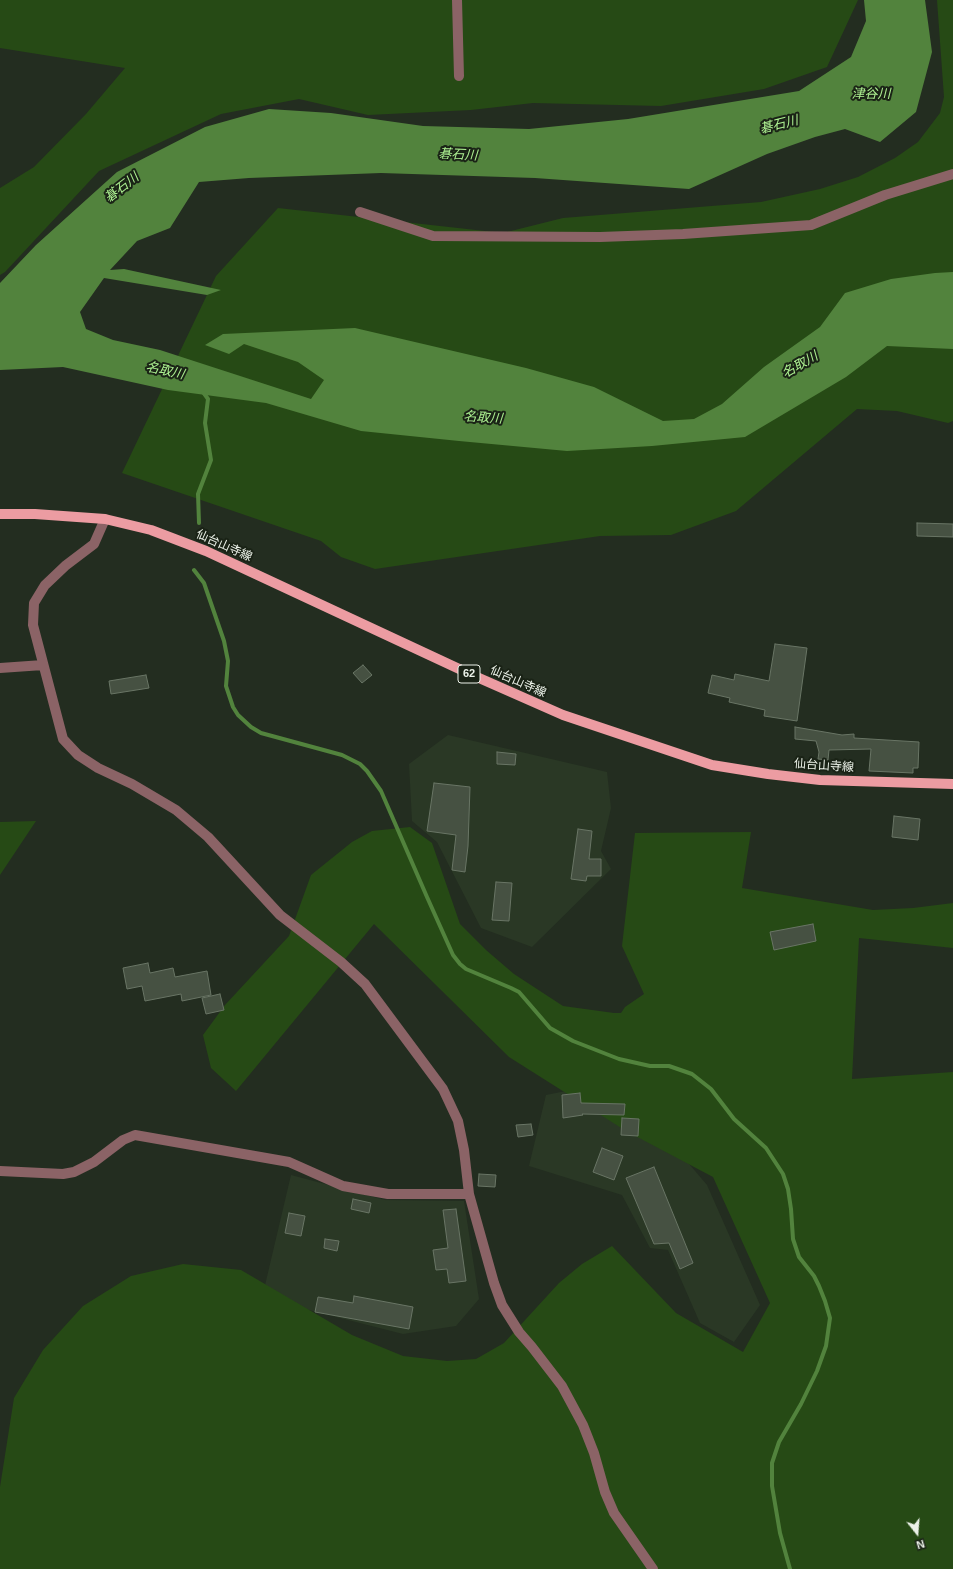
<!DOCTYPE html>
<html>
<head>
<meta charset="utf-8">
<style>
  body { margin:0 }
  #map { position:relative; width:953px; height:1569px; overflow:hidden; background:#232d20; font-family:Arial,sans-serif }
  canvas { display:block }
  .north { position:absolute; left:897px; top:1513px; width:40px; height:40px; -webkit-text-stroke:3px #1a2316; paint-order:stroke; rotate:163deg; font-size:11px; font-weight:700; line-height:16px; text-align:center; color:#ecf2e9 }
  .north::after { content:''; display:block; margin:auto; width:14px; height:18px; background:#ecf2e9; clip-path:polygon(50% 0,100% 100%,50% 72%,0 100%) }
</style>
</head>
<body>
<div id="map">
<canvas width="953" height="1569"></canvas>
<div class="north">N</div>
</div>
<script>
const context = document.querySelector('canvas').getContext('2d');
context.lineJoin = 'round';
function fillPath(path, color) { context.fillStyle = color; context.fill(path, 'evenodd'); }
const toPath = rows => new Path2D(rows.map(r => 'M' + r).join(''));
function stroke(path, color, width, dash) { context.strokeStyle = color; context.lineWidth = width; context.lineCap = dash ? 'butt' : 'round'; context.setLineDash(dash || []); context.stroke(path); }
function label(font, color, halo, rows, align = 'center') {
  context.font = font + ' Arial,"Noto Sans JP",sans-serif'; context.lineWidth = 4; context.setLineDash([]); context.textBaseline = 'middle'; context.strokeStyle = halo; context.fillStyle = color; for (const [text, x, y, turn = 0] of rows) {
    context.save(); context.translate(x, y); context.rotate((+turn || 0) * Math.PI / 180); context.textAlign = isNaN(turn) ? turn : align; if (halo) context.strokeText(text, 0, 0); context.fillText(text, 0, 0); context.restore();
  }
}
const built = toPath([
  [448,735,607,772,611,808,601,851,611,869,532,947,481,928,437,842,412,821,409,764],
  [581,1088,638,1104,707,1185,760,1305,734,1342,700,1323,668,1250,650,1248,622,1195,529,1166,546,1095],
  [291,1175,385,1200,464,1201,479,1299,456,1326,403,1334,262,1298]
]);
const green = toPath([
  [0,0,858,0,827,67,764,89,661,106,533,103,471,110,368,115,299,99,221,114,99,171,5,272,0,275,0,188,34,167,86,114,125,68,0,48],
  [937,0,953,0,953,421,948,423,897,411,857,409,736,511,671,535,600,536,375,569,341,557,321,541,122,473,216,276,278,208,503,233,563,218,761,202,820,189,858,177,895,158,918,142,940,113,944,97],
  [36,821,0,875,0,822],
  [410,827,432,843,460,924,486,950,514,974,563,1006,614,1013,621,1013,625,1007,644,994,622,946,635,833,751,832,742,888,873,910,913,908,953,903,953,948,859,938,852,1079,953,1072,953,1569,0,1569,0,1487,14,1398,43,1350,83,1306,131,1276,183,1264,241,1270,352,1335,403,1356,447,1361,476,1359,504,1343,559,1283,582,1264,612,1246,676,1313,743,1352,770,1303,713,1177,626,1131,509,1057,374,924,236,1091,211,1068,203,1035,225,1005,289,936,311,875,352,842,372,831]
]);
const water = toPath([
  [864,0,925,0,932,52,916,112,880,142,845,129,815,137,767,154,689,189,535,178,381,173,249,178,199,182,170,228,137,241,110,270,124,269,221,290,207,295,104,278,80,312,86,329,113,340,160,350,311,399,324,380,298,362,244,344,229,354,205,345,223,334,355,328,526,368,594,387,663,421,694,419,722,404,764,367,820,327,845,293,891,279,935,273,953,272,953,349,887,346,846,377,745,437,652,446,567,451,459,441,361,431,266,403,168,390,63,367,0,370,0,283,36,245,117,172,205,127,269,109,331,113,423,126,529,129,628,119,799,91,851,57,866,21]
]);
const stream = toPath([
  [199,523,198,494,211,460,205,423,208,399,203,392],
  [194,570,204,583,224,641,228,661,226,686,233,707,238,715,251,727,261,733,342,755,360,764,367,771,381,791,427,897,453,955,460,964,466,969,511,988,519,992,550,1028,573,1041,619,1059,650,1066,669,1066,692,1074,711,1089,734,1119,766,1148,783,1174,788,1189,791,1209,793,1239,799,1257,814,1276,819,1286,825,1301,830,1318,826,1346,817,1371,801,1404,779,1442,772,1463,772,1486,780,1533,790,1569]
]);
const building = toPath([
  [917,523,953,524,953,537,917,536,917,523],
  [775,644,807,648,797,721,764,716,765,710,729,702,730,698,708,693,712,675,734,680,735,674,769,681,775,644],
  [363,665,372,675,362,683,353,673,363,665],
  [146,675,149,688,111,694,109,681,146,675],
  [795,727,842,735,854,734,854,738,919,742,918,768,913,768,913,773,869,771,871,749,829,750,828,760,818,759,819,752,816,741,795,739,795,727],
  [497,752,516,754,515,765,497,764,497,752],
  [434,783,470,787,468,846,465,872,452,870,456,835,427,831,434,783],
  [894,816,920,819,918,840,892,837,894,816],
  [578,829,592,831,589,859,601,859,601,876,587,876,586,881,571,879,578,829],
  [496,882,512,883,509,921,492,920,496,882],
  [813,924,816,941,774,950,770,932,813,924],
  [148,963,150,973,173,968,175,977,207,971,211,995,182,1001,181,994,145,1001,142,986,127,989,123,968,148,963],
  [220,994,224,1010,206,1014,202,998,220,994],
  [580,1093,581,1103,625,1104,624,1115,582,1114,583,1115,563,1118,562,1095,580,1093],
  [622,1118,639,1119,638,1136,621,1135,622,1118],
  [531,1124,533,1135,518,1137,516,1125,531,1124],
  [602,1148,623,1156,614,1180,593,1172,602,1148],
  [654,1167,693,1263,680,1269,669,1243,654,1244,626,1178,654,1167],
  [479,1174,496,1175,495,1187,478,1186,479,1174],
  [353,1199,371,1203,369,1213,351,1209,353,1199],
  [456,1209,466,1281,449,1283,447,1269,436,1270,433,1250,448,1248,443,1210,456,1209],
  [289,1213,305,1216,301,1236,285,1233,289,1213],
  [325,1239,339,1241,337,1251,324,1248,325,1239],
  [354,1296,413,1307,409,1329,315,1312,318,1297,353,1303,354,1296]
]);
const minor = toPath([
  [457,0,459,76],
  [360,212,433,236,600,237,683,234,811,225,885,195,953,174],
  [105,519,94,544,65,566,45,585,34,603,33,625,63,739,78,755,98,768,132,784,176,810,208,837,280,915,341,962,365,984,443,1089,458,1121,464,1150,469,1194,494,1283,502,1305,519,1332,532,1347,562,1386,583,1425,594,1453,605,1492,614,1513,653,1569],
  [0,668,43,665],
  [0,1171,63,1174,74,1172,94,1162,123,1140,135,1135,289,1162,343,1186,388,1194,469,1194]
]);
const major = toPath([
  [0,514,35,514,105,519,151,530,206,551,470,674,563,715,712,765,768,774,820,780,953,784]
]);
const shields = [
  [469,674,22]
];
const shieldNames = [
  ["62",469,674]
];
const streetNames = [
  ["仙台山寺線",224,546,24],
  ["仙台山寺線",518,682,24],
  ["仙台山寺線",824,766,4]
];
const waterNames = [
  ["津谷川",871,94],
  ["碁石川",779,125,-14],
  ["碁石川",458,155,3],
  ["碁石川",122,188,-38],
  ["名取川",800,365,-30],
  ["名取川",165,371,12],
  ["名取川",483,418,4]
];
fillPath(built, '#2a3825');
fillPath(green, '#264a15');
fillPath(water, '#52833d');
stroke(stream, '#52833d', 4);
fillPath(building, '#465142');
stroke(building, '#697565', 1);
stroke(minor, '#8b6366', 10);
stroke(major, '#ec9ca2', 10);
for (const [x, y, w] of shields) { const box = new Path2D(); box.roundRect(x - w / 2, y - 9, w, 18, 3); context.fillStyle = '#1a2316'; context.fill(box); stroke(box, '#ecf2e9', 1); }
label('bold 11px', '#ecf2e9', null, shieldNames);
label('12px', '#ecf2e9', '#1a2316', streetNames);
label('italic 13px', '#aef292', '#1a2316', waterNames);
</script>
</body>
</html>
